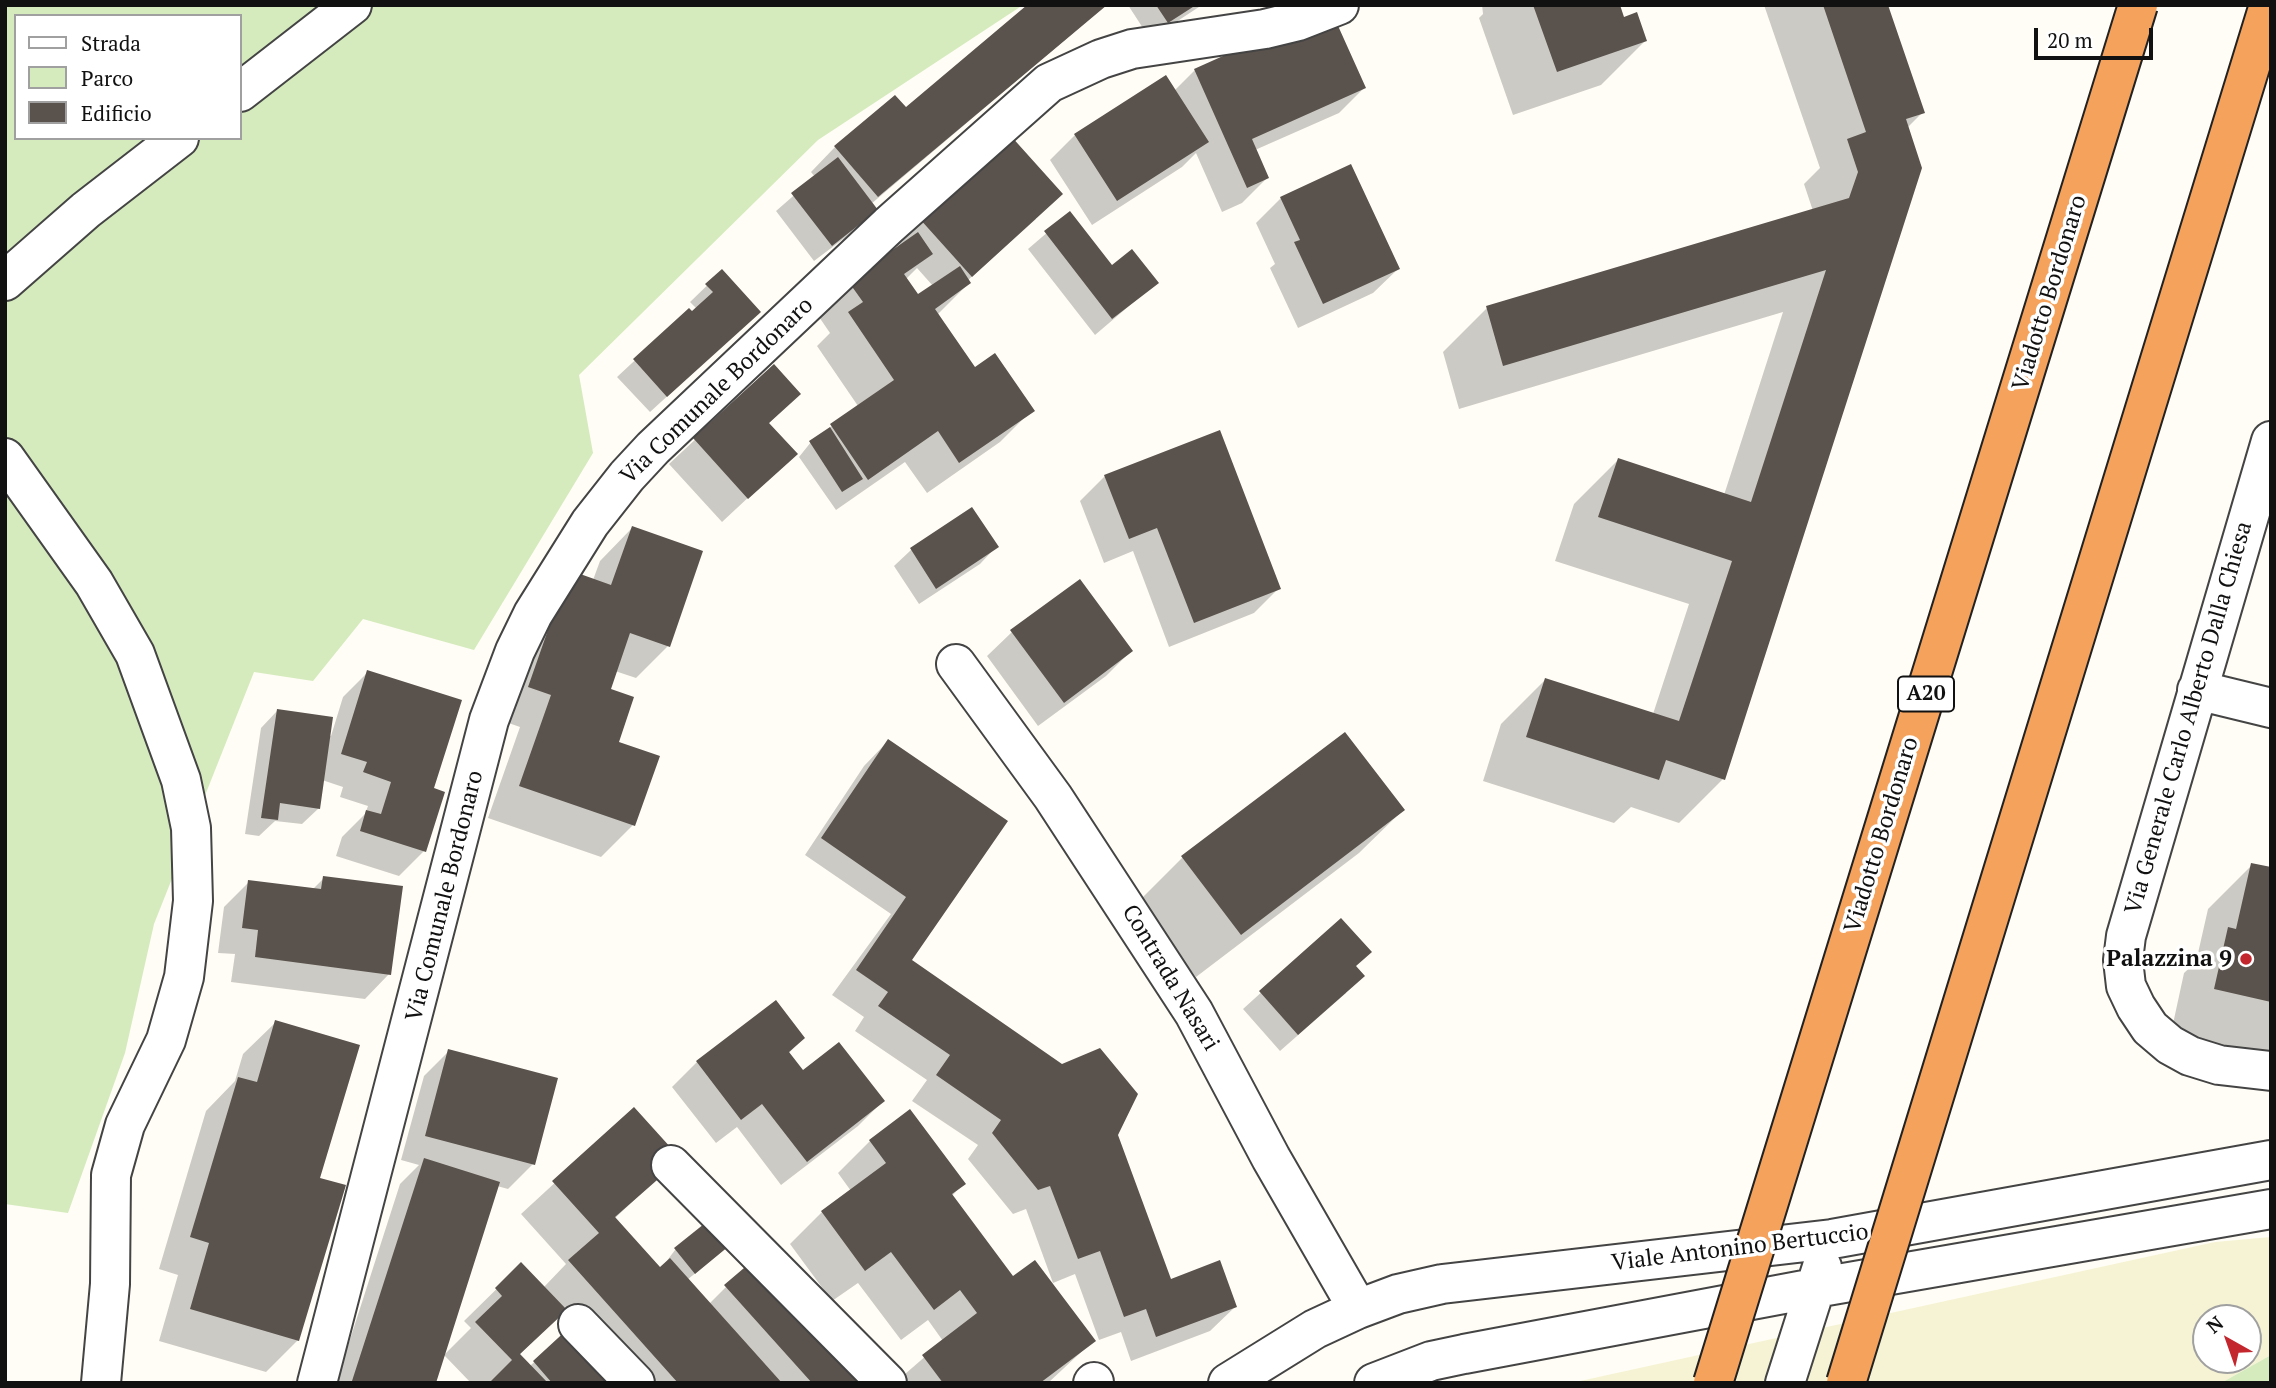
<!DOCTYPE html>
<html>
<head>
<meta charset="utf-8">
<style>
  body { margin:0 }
  #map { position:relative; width:2276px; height:1388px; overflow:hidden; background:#fffdf5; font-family:"PT Serif",serif }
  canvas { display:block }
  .frame { position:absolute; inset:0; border:7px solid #111; pointer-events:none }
  .legend { position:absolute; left:14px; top:14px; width:228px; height:126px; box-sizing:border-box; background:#fff; border:2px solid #a0a0a0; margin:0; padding:9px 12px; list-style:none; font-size:21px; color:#111 }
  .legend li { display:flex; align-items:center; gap:14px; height:35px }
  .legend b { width:35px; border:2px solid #a0a0a0 }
  .north { position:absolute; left:2192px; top:1304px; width:70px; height:70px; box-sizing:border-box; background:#fff; border:2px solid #a0a0a0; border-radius:50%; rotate:320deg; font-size:19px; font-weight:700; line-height:28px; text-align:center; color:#111 }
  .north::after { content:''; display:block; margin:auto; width:24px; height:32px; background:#c4262e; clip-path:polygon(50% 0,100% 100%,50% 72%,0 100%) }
  .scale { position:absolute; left:2034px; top:28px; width:119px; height:32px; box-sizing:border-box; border:4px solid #111; border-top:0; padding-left:9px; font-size:21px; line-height:24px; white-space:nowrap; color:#111; -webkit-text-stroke:5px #fff; paint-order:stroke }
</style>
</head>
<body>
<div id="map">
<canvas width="2276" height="1388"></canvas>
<div class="frame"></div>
<ul class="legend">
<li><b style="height:9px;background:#fff"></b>Strada</li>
<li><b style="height:19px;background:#d5ebbd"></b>Parco</li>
<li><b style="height:19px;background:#5a524d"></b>Edificio</li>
</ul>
<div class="north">N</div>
<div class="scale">20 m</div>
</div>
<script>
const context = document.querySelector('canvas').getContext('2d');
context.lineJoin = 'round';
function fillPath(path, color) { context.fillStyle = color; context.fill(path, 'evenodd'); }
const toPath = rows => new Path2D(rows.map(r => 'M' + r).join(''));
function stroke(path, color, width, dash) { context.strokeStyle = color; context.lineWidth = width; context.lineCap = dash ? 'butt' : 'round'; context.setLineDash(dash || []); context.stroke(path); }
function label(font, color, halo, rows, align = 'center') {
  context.font = font + ' "PT Serif",serif'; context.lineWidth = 7; context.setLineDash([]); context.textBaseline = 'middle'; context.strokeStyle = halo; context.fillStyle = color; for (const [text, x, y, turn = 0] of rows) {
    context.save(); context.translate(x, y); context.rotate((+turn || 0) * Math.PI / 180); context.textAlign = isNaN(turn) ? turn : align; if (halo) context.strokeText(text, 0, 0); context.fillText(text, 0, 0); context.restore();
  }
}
const farmland = toPath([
  [2271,1237,2271,1355,2221,1383,1571,1383,2215,1242],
  [2206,1318,2248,1318,2248,1360,2206,1360]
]);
const green = toPath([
  [5,5,1023,5,818,140,579,375,593,453,474,650,363,619,313,681,254,672,154,924,125,1053,68,1213,5,1204],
  [16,16,240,16,240,138,16,138],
  [2271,1355,2271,1383,2221,1383]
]);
const shadow = toPath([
  [1106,5,871,204,876,210,859,227,814,261,776,211,815,177,811,172,835,147],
  [1128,5,1202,5,1150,39],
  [1482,5,1618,5,1623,19,1645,41,1601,85,1513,115,1479,18,1483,14],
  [1764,5,1887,5,1923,112,1907,128,1723,779,1679,823,1631,807,1614,823,1483,781,1501,724,1545,680,1653,714,1689,604,1555,561,1574,504,1618,460,1724,495,1783,312,1459,409,1443,352,1487,308,1813,211,1804,184,1820,168],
  [1195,70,1364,88,1339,113,1255,150,1267,178,1242,203,1222,212,1196,153,1182,167,1092,225,1050,160,1075,135,1174,91],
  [1281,198,1398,269,1373,293,1298,328,1270,268,1275,264,1256,223],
  [1070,213,1112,267,1156,283,1095,335,1028,249],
  [920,219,1036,219,967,281,969,283,937,315,974,369,1032,410,1000,442,927,493,905,462,836,510,799,457,811,442,858,406,817,346,830,333,817,314,899,248,895,244],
  [917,268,933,286,917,297,906,279],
  [722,271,742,328,650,412,617,377,689,310,692,313,697,309,690,302],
  [774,366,799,394,768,424,795,454,722,522,669,464],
  [1105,476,1279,588,1254,613,1169,647,1133,551,1104,563,1080,501],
  [972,509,996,547,980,564,919,604,894,566,911,550],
  [632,528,668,646,636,678,615,671,609,690,633,825,601,857,488,818,520,727,497,719,538,604,593,580,600,561],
  [1012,632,1131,651,1106,676,1038,726,987,656],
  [368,672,432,790,424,851,399,876,336,856,342,837,365,814,368,806,340,797,343,787,322,780,319,808,302,824,275,821,259,836,245,834,261,728,277,711,331,736,343,697],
  [1345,734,1403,810,1359,853,1196,977,1138,902,1182,858],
  [888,741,1006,821,909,960,1062,1066,1116,1135,1170,1281,1235,1307,1210,1331,1131,1361,1121,1332,1099,1340,1075,1274,1053,1283,1026,1209,1013,1214,968,1159,978,1145,912,1101,927,1080,855,1031,864,1017,832,995,891,914,805,855,864,766],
  [2252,865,2271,869,2271,1085,2240,1049,2171,1033,2184,973,2196,962,2208,909],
  [324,878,389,974,365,999,231,982,235,954,218,953,224,907,249,882,312,890],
  [1341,920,1346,993,1280,1051,1243,1009],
  [775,1002,803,1038,788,1054,802,1072,883,1101,858,1126,781,1185,737,1127,716,1143,672,1087,697,1062],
  [276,1022,318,1179,298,1340,266,1372,159,1341,178,1275,159,1269,206,1111,235,1081,243,1054],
  [449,1051,533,1164,508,1189,497,1186,434,1383,336,1383,400,1184,419,1165,401,1160,424,1076],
  [634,1110,678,1159,614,1219,660,1270,675,1250,725,1249,687,1280,709,1304,726,1287,897,1381,943,1341,928,1320,901,1340,858,1283,832,1301,790,1244,822,1212,851,1191,838,1173,870,1141,910,1112,963,1184,952,1196,1013,1279,1093,1341,1048,1383,617,1383,612,1377,606,1383,471,1383,444,1355,471,1328,464,1321,521,1265,543,1288,566,1264,521,1214],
  [558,1316,569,1329,530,1366,519,1355]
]);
const building = toPath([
  [1027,5,1107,5,878,197,834,146,895,95,906,107],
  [1156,5,1196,5,1168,23],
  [1533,5,1620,5,1624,17,1637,12,1647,41,1557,72],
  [1823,5,1888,5,1925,113,1906,119,1922,168,1725,780,1666,760,1659,780,1526,737,1545,678,1679,721,1732,561,1598,517,1618,458,1751,502,1826,270,1503,366,1486,306,1849,198,1858,172,1847,139,1866,132],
  [1330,8,1366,88,1252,139,1269,178,1247,188,1194,69],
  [1166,75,1209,142,1117,201,1074,134],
  [1010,135,1063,194,972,277,919,218],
  [838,157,878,210,832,246,791,193],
  [1351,164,1400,269,1323,304,1294,242,1300,240,1280,197],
  [1070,211,1112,265,1132,249,1159,283,1112,319,1044,231],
  [918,232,933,254,904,274,918,294,960,266,971,283,935,309,975,367,995,353,1035,411,959,463,938,431,868,480,830,424,894,380,848,312,863,302,848,281],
  [722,269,761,312,667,397,633,359,689,308,692,311,713,292,705,284],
  [774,364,801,394,769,423,798,454,748,499,693,438],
  [830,427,863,479,842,492,809,441],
  [1220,430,1281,589,1194,623,1157,528,1129,539,1104,475],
  [972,507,999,547,936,589,910,548],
  [632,526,703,551,670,647,630,633,611,689,634,697,619,742,660,756,635,826,519,786,551,695,528,687,569,570,611,585],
  [1080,579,1133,651,1064,703,1010,630],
  [367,670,462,700,434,788,445,792,426,852,360,831,366,810,381,814,391,782,363,772,367,762,341,754],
  [277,709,333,717,320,809,280,803,278,820,261,818],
  [1345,732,1405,810,1241,935,1181,856],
  [888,739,1008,821,912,960,1062,1064,1100,1048,1138,1094,1118,1135,1171,1279,1220,1260,1237,1307,1156,1337,1146,1309,1124,1317,1100,1251,1078,1259,1050,1186,1038,1190,992,1133,1001,1120,936,1075,950,1055,878,1006,888,992,856,970,906,897,821,838],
  [2251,863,2271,867,2271,1002,2214,989,2228,927,2236,929],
  [323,876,403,886,391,975,255,957,258,930,242,928,248,880,321,889],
  [1341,918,1372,952,1356,966,1365,976,1298,1035,1259,991],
  [776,1000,805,1038,789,1052,803,1070,839,1042,885,1101,807,1162,762,1104,741,1120,696,1061],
  [275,1020,360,1045,320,1178,346,1185,299,1341,190,1309,209,1243,190,1237,238,1077,257,1082],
  [448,1049,558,1078,535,1165,425,1136],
  [634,1107,681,1159,615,1217,660,1267,670,1258,782,1383,678,1383,568,1260,599,1233,552,1181],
  [910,1109,966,1184,952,1194,1013,1276,1035,1260,1096,1341,1040,1383,943,1383,922,1355,977,1313,960,1290,934,1310,891,1252,865,1271,821,1211,886,1163,869,1140],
  [424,1158,500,1182,436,1383,360,1383,352,1381],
  [714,1216,735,1241,695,1274,674,1248],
  [764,1251,901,1383,812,1383,724,1285],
  [521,1262,567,1310,520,1354,548,1383,489,1383,512,1360,475,1322,502,1296,495,1288],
  [583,1315,628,1364,607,1383,552,1383,533,1361]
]);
const minor = toPath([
  [240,92,352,5],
  [5,281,86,210,179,138],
  [2271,441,2126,936,2123,960,2126,986,2136,1007,2150,1028,2170,1045,2190,1056,2219,1065,2271,1071],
  [5,458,94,583,135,654,181,780,191,828,193,901,184,977,166,1040,125,1125,111,1175,110,1284,101,1383],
  [956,664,1053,797,1194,1013,1271,1158,1358,1309],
  [2197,690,2271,708],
  [671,1165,887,1383],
  [578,1324,635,1383],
  [317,1383,489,720,515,651,533,614,590,523,627,476,653,448,889,225,1049,83,1101,59,1132,49,1265,29,1298,21,1339,5],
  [1093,1383,1094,1382],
  [1228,1383,1315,1329,1358,1309,1398,1294,1442,1284,1832,1239,2271,1160],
  [1374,1383,1431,1361,1464,1354,1815,1288,2271,1209],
  [1785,1383,1822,1267]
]);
const highwayBridge = toPath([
  [1713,1383,2138,5],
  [1846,1383,2269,5]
]);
const markers = [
  [2246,959,7,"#c4262e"]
];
const shields = [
  [1926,694,56]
];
const shieldNames = [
  ["A20",1926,694]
];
const streetNames = [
  ["Viadotto Bordonaro",2050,293,-73],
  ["Via Comunale Bordonaro",717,391,-44],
  ["Via Generale Carlo Alberto Dalla Chiesa",2189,718,-74],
  ["Viadotto Bordonaro",1882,835,-73],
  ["Via Comunale Bordonaro",445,896,-76],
  ["Contrada Nasari",1170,978,59],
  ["Viale Antonino Bertuccio",1740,1248,-7]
];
const poiNames = [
  ["Palazzina 9",2232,959]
];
fillPath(farmland, '#f6f3d4');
fillPath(green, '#d5ebbd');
fillPath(shadow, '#0003');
fillPath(building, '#5a524d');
stroke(minor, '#444', 42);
stroke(minor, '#fff', 38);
stroke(highwayBridge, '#222', 42, []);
stroke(highwayBridge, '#f5a25d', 38);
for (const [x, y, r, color] of markers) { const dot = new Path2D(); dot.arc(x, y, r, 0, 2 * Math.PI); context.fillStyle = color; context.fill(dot); stroke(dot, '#fff', 2.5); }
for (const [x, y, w] of shields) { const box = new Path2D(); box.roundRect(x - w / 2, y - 17.5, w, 35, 5); context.fillStyle = '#fff'; context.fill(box); stroke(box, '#111', 2); }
label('bold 21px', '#111', null, shieldNames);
label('23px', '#111', '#fff', streetNames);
label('bold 23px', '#111', '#fff', poiNames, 'right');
</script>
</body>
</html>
